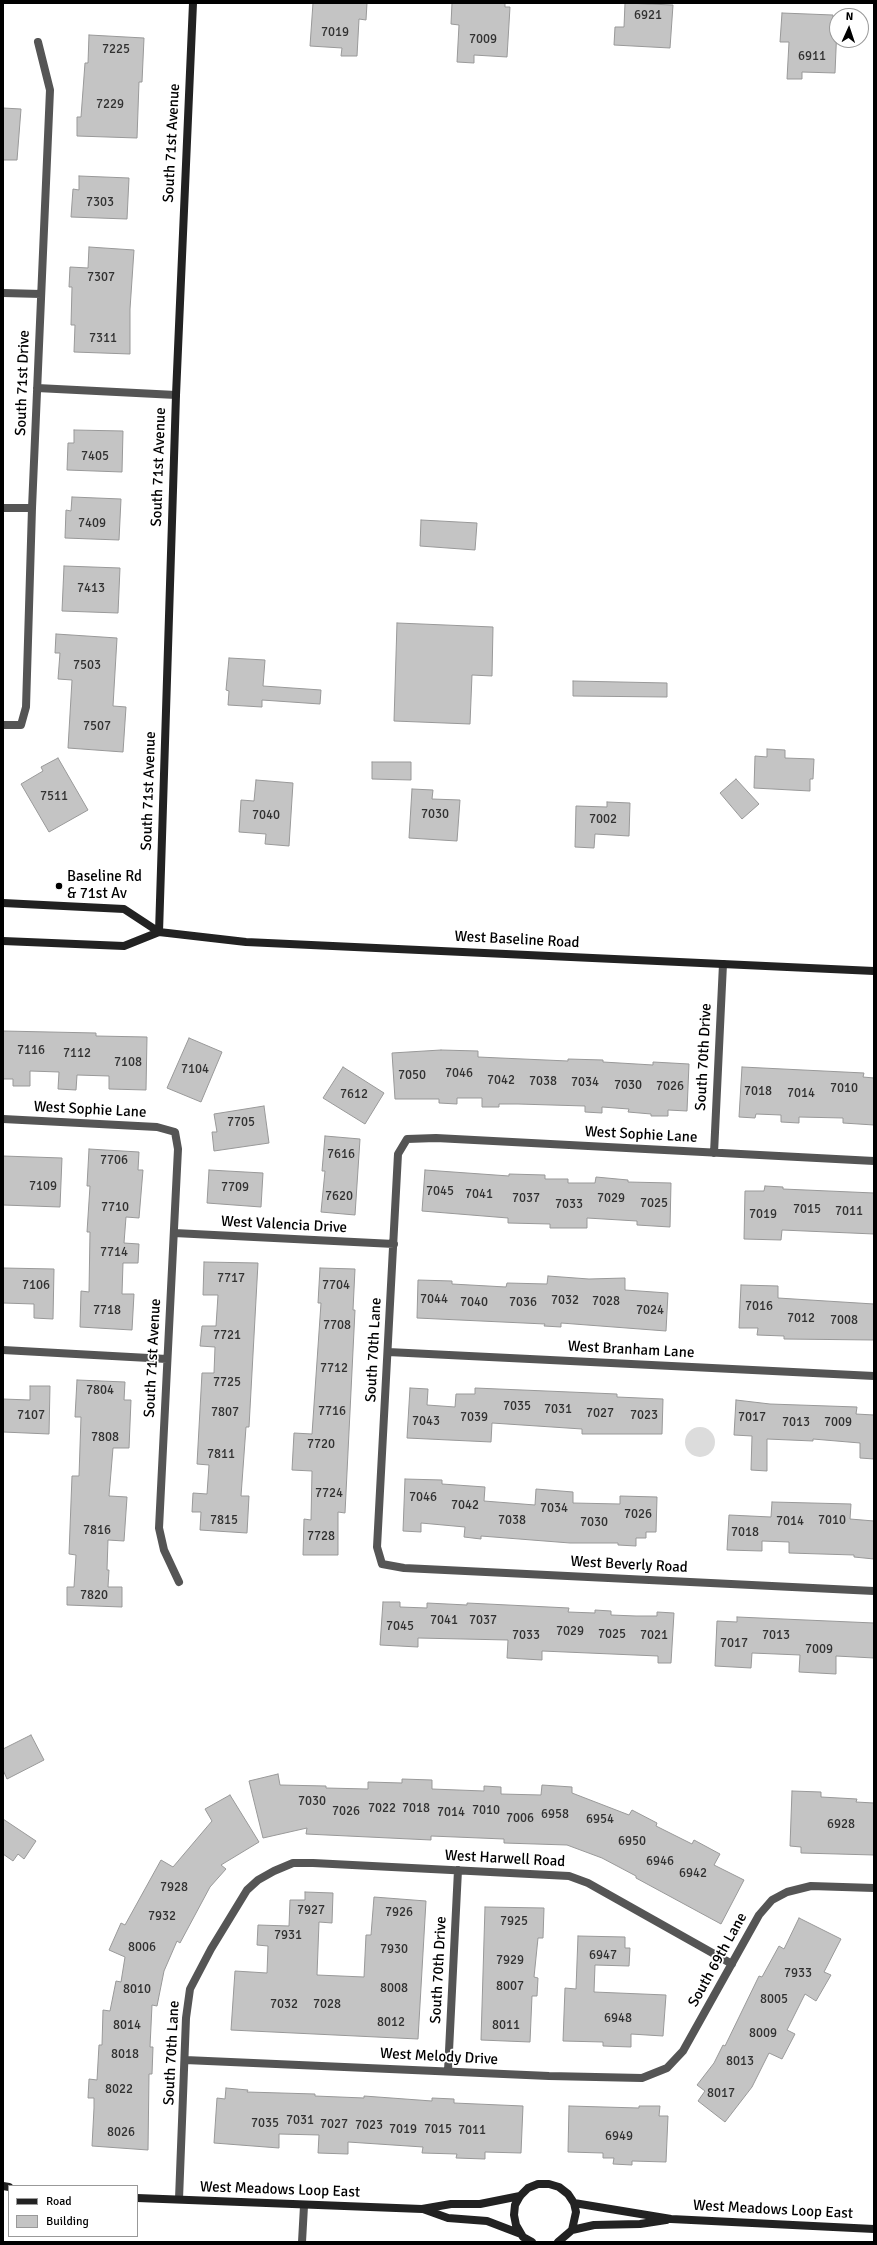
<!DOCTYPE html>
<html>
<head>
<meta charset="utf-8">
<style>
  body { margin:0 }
  #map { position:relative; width:877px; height:2245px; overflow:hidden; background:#fff; font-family:Signika,sans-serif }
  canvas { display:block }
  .frame { position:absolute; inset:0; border:4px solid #000; pointer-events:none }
  .legend { position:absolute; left:8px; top:2185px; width:130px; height:52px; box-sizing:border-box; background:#fff; border:1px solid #999; margin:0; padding:5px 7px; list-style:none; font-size:12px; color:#000 }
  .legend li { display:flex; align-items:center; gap:8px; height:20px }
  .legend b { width:20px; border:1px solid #999 }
  .north { position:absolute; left:829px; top:8px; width:40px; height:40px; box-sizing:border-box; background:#fff; border:1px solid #999; border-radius:50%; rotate:3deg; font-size:11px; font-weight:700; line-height:16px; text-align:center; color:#000 }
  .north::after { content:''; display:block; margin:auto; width:14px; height:18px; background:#000; clip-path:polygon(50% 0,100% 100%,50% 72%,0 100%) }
</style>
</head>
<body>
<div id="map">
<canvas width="877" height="2245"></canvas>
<div class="frame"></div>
<ul class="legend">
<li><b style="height:5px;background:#222"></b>Road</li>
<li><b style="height:11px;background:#c4c4c4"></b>Building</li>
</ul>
<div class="north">N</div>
</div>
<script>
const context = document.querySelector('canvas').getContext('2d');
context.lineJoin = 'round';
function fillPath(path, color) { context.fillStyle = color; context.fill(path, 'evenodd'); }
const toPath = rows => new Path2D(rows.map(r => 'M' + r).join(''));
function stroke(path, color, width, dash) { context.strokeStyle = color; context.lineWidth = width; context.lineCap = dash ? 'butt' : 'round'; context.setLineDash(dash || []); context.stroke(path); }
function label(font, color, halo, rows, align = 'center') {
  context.font = font + ' Signika,sans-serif'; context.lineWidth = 3.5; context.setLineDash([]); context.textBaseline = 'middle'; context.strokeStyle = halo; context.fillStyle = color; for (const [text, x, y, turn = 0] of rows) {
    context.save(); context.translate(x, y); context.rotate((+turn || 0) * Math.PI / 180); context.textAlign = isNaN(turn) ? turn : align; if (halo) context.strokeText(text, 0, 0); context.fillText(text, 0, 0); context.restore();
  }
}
const green = toPath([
  '685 1442a15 15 0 1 1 30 0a15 15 0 1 1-30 0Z'
]);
const building = toPath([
  [313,3,367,3,366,20,359,19,357,56,341,56,342,48,310,46,313,3],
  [452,3,505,3,505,7,510,7,507,57,474,55,474,63,457,62,459,25,451,24,452,3],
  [625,3,673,5,670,48,614,45,615,27,624,27,625,3],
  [782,13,833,15,832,26,837,26,835,73,802,72,802,79,787,79,789,42,780,42,782,13],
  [89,35,144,38,142,82,139,82,137,138,77,136,77,117,81,117,85,63,88,63,89,35],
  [3,108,21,109,17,160,3,160,3,108],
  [79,176,129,178,127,219,71,217,73,189,79,190,79,176],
  [89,247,134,250,130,309,130,354,74,352,75,325,71,325,72,287,69,287,70,267,88,268,89,247],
  [74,430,123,431,122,472,67,470,68,443,74,443,74,430],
  [72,497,121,499,119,540,65,538,66,510,71,511,72,497],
  [421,520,477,523,475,550,420,546,421,520],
  [64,566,120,568,118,613,62,611,64,566],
  [397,623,493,627,492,676,472,675,470,724,394,721,397,623],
  [56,634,117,638,113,706,126,707,123,752,68,748,72,680,58,679,60,653,55,653,56,634],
  [229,658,265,660,263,686,321,690,320,704,262,700,262,707,228,705,229,691,226,690,229,658],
  [573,681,667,683,667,697,573,696,573,681],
  [767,749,785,750,785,758,814,759,813,779,810,779,810,791,754,788,755,756,767,757,767,749],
  [58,758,88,810,49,832,21,784,43,771,41,767,58,758],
  [372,762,411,762,411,780,372,779,372,762],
  [736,779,759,804,742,819,720,793,736,779],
  [256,780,293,783,289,846,265,844,266,834,239,832,241,800,254,801,256,780],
  [412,789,433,790,432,799,460,800,457,841,409,838,412,789],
  [607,802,630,803,629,836,595,834,594,848,575,847,576,806,607,807,607,802],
  [3,1031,96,1033,96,1036,147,1037,146,1090,109,1089,109,1076,77,1075,76,1090,58,1089,59,1072,30,1071,30,1086,13,1086,13,1079,3,1079,3,1031],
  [189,1038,222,1052,201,1102,167,1088,189,1038],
  [441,1050,478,1051,478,1057,568,1061,568,1059,603,1060,603,1062,653,1065,653,1062,689,1064,687,1111,668,1110,668,1116,651,1116,651,1114,628,1112,629,1109,602,1107,602,1113,585,1112,585,1106,518,1104,499,1104,499,1107,482,1107,482,1098,457,1098,457,1104,439,1103,439,1099,395,1099,392,1053,441,1050],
  [343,1067,384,1093,365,1124,323,1098,343,1067],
  [742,1067,864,1073,863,1077,874,1078,874,1125,843,1123,843,1118,799,1117,799,1123,781,1122,781,1115,756,1114,755,1118,739,1117,742,1067],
  [264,1106,269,1143,214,1151,212,1132,217,1132,214,1114,264,1106],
  [325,1136,360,1139,355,1215,321,1212,325,1171,322,1171,325,1136],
  [89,1149,139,1152,138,1170,143,1170,139,1218,126,1217,124,1243,139,1244,138,1263,123,1263,122,1294,134,1294,132,1330,80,1327,81,1291,89,1292,90,1232,87,1232,90,1186,87,1186,89,1149],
  [3,1156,62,1158,60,1207,3,1205,3,1156],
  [209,1170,263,1173,261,1207,207,1203,209,1170],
  [425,1170,509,1176,509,1174,545,1175,545,1179,568,1179,568,1183,595,1183,596,1177,628,1180,628,1182,671,1183,670,1227,637,1225,637,1221,587,1218,587,1228,550,1228,550,1224,508,1223,508,1218,422,1211,425,1170],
  [765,1186,783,1187,783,1189,874,1193,874,1234,782,1230,781,1240,744,1239,745,1191,764,1191,765,1186],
  [204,1262,258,1263,249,1427,246,1427,241,1496,249,1496,247,1533,200,1530,201,1512,192,1512,193,1493,207,1494,209,1465,197,1464,202,1373,214,1373,215,1347,200,1346,202,1326,216,1326,218,1295,203,1295,204,1262],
  [3,1268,54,1269,53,1319,34,1318,34,1304,3,1303,3,1268],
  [320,1268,355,1269,353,1310,355,1310,345,1513,338,1512,338,1555,303,1555,304,1519,311,1520,312,1471,292,1470,294,1433,312,1434,321,1303,318,1303,320,1268],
  [548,1276,589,1279,625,1278,625,1290,668,1293,666,1331,561,1323,561,1327,544,1326,545,1324,417,1318,418,1280,452,1281,452,1284,506,1287,507,1283,547,1284,548,1276],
  [741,1285,778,1286,778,1298,874,1304,874,1340,784,1339,784,1336,757,1335,758,1328,739,1328,741,1285],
  [77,1380,125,1382,124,1400,131,1400,129,1448,113,1448,109,1496,127,1497,124,1541,108,1540,107,1570,109,1570,108,1587,122,1587,122,1607,67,1605,67,1587,74,1587,76,1555,69,1554,72,1476,79,1476,81,1417,75,1417,77,1380],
  [30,1386,50,1386,49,1434,3,1432,3,1399,30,1400,30,1386],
  [410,1388,428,1389,427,1405,455,1407,456,1394,475,1394,475,1388,617,1394,617,1397,663,1399,662,1434,582,1434,582,1429,492,1423,491,1442,407,1438,410,1388],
  [736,1400,770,1404,857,1407,856,1414,874,1415,874,1459,860,1458,860,1443,813,1439,813,1441,767,1439,767,1471,751,1470,752,1436,734,1435,736,1400],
  [405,1479,442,1480,442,1484,485,1487,484,1501,535,1505,536,1489,573,1492,573,1503,620,1504,620,1496,657,1497,656,1532,646,1532,646,1538,636,1538,636,1546,618,1545,618,1543,570,1543,481,1536,481,1539,464,1537,465,1527,421,1523,421,1532,403,1531,405,1479],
  [772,1502,851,1504,850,1519,874,1521,874,1559,854,1557,854,1555,789,1553,789,1542,762,1541,762,1551,727,1550,729,1515,771,1517,772,1502],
  [383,1602,400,1602,400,1607,427,1608,427,1603,467,1605,467,1603,569,1608,568,1612,595,1613,595,1610,611,1611,611,1615,636,1616,657,1616,657,1612,674,1613,671,1663,658,1663,658,1656,542,1651,542,1660,507,1658,508,1640,418,1638,418,1647,380,1645,383,1602],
  [737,1617,874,1623,874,1658,836,1656,836,1674,799,1672,800,1655,752,1653,751,1668,715,1666,717,1621,737,1622,737,1617],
  [31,1735,44,1760,7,1779,3,1770,3,1749,31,1735],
  [278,1774,280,1785,326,1786,326,1788,368,1789,368,1782,402,1783,402,1779,432,1780,432,1789,484,1791,484,1786,501,1787,501,1794,541,1795,542,1785,572,1787,572,1793,629,1815,632,1810,657,1823,656,1826,692,1844,694,1840,720,1854,714,1865,744,1880,721,1924,636,1878,636,1876,602,1858,567,1845,504,1843,504,1839,431,1836,431,1840,306,1834,307,1828,263,1838,249,1781,278,1774],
  [792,1791,821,1792,821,1797,857,1799,856,1802,874,1803,874,1855,801,1853,801,1847,790,1846,792,1791],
  [230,1795,259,1842,221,1865,226,1869,210,1887,180,1943,177,1941,164,1971,157,2006,152,2005,150,2047,153,2047,152,2074,149,2074,148,2150,92,2146,94,2108,94,2098,88,2098,89,2079,97,2080,99,2045,102,2045,103,2010,110,2011,116,1981,121,1982,125,1957,109,1950,121,1923,125,1925,161,1860,173,1867,212,1821,205,1809,230,1795],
  [3,1819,36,1841,24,1859,18,1854,13,1861,3,1854,3,1819],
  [305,1892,333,1893,332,1923,319,1922,317,1975,364,1977,366,1935,371,1935,374,1897,426,1901,418,2039,231,2030,235,1971,267,1973,268,1946,257,1945,258,1925,289,1926,290,1900,305,1900,305,1892],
  [485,1907,544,1908,543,1938,538,1938,534,1977,538,1978,537,1996,532,1996,530,2042,481,2040,485,1907],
  [799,1918,841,1939,824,1972,831,1975,816,2001,805,1994,787,2030,795,2034,782,2059,769,2053,752,2087,725,2122,698,2101,705,2091,697,2085,714,2063,723,2045,725,2046,759,1976,762,1977,779,1946,784,1949,799,1918],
  [578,1936,625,1937,625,1948,630,1948,629,1966,595,1965,594,1992,666,1995,663,2036,631,2034,631,2047,603,2046,603,2042,563,2041,565,1988,576,1989,578,1936],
  [226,2088,248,2090,247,2092,315,2094,315,2096,364,2098,364,2096,432,2101,432,2098,454,2099,454,2103,523,2106,521,2153,485,2152,485,2159,456,2158,457,2154,422,2153,423,2147,348,2142,348,2154,318,2153,319,2135,279,2134,279,2148,214,2143,217,2098,225,2099,226,2088],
  [569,2106,639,2108,639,2106,660,2106,659,2116,668,2116,666,2162,632,2161,632,2165,613,2164,614,2158,603,2158,603,2153,568,2152,569,2106]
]);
const street = toPath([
  [3,293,41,294],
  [37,388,176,395],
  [3,508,32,508],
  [3,725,21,725,26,707,32,508,50,90,38,42],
  [3,1119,157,1127,175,1132,178,1149,159,1528,164,1550,179,1582],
  [714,1153,723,964],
  [874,1161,436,1138,407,1139,398,1154,377,1547,382,1564,404,1568,874,1591],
  [174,1233,394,1244],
  [3,1350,167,1359],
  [388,1352,874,1376],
  [185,2060,549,2076,642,2078,667,2068,683,2051,759,1915,772,1900,787,1892,811,1886,874,1888],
  [448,2071,458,1870],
  [179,2199,186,2018,190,1989,211,1949,247,1890,258,1880,274,1871,293,1863,313,1863,569,1876,588,1883,732,1964],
  [302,2242,304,2206]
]);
const secondary = toPath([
  [3,903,124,909,159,932,246,942,874,971],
  [159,932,176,395,193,3],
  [3,941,124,946,159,932],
  [3,2186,9,2187],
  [137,2198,422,2209,451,2204,480,2204,520,2196],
  [574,2203,671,2219,874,2229],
  [423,2209,448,2218,487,2221,521,2234],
  [572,2230,594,2225,640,2224,666,2220],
  [532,2242,523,2237,516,2225,514,2215,515,2205,520,2196,528,2188,538,2184,549,2184,559,2187,568,2194,574,2203,576,2212,572,2230,558,2242]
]);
const markers = [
  [59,886,4,"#000"]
];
const numberNames = [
  ["6921",648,16],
  ["7019",335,33],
  ["7009",483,40],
  ["7225",116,50],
  ["6911",812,57],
  ["7229",110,105],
  ["7303",100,203],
  ["7307",101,278],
  ["7311",103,339],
  ["7405",95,457],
  ["7409",92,524],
  ["7413",91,589],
  ["7503",87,666],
  ["7507",97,727],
  ["7511",54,797],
  ["7030",435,815],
  ["7040",266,816],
  ["7002",603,820],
  ["7116",31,1051],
  ["7112",77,1054],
  ["7108",128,1063],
  ["7104",195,1070],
  ["7046",459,1074],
  ["7050",412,1076],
  ["7042",501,1081],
  ["7038",543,1082],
  ["7034",585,1083],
  ["7030",628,1086],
  ["7026",670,1087],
  ["7010",844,1089],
  ["7018",758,1092],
  ["7014",801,1094],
  ["7612",354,1095],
  ["7705",241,1123],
  ["7616",341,1155],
  ["7706",114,1161],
  ["7109",43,1187],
  ["7709",235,1188],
  ["7045",440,1192],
  ["7041",479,1195],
  ["7620",339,1197],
  ["7037",526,1199],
  ["7029",611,1199],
  ["7025",654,1204],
  ["7033",569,1205],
  ["7710",115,1208],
  ["7015",807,1210],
  ["7011",849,1212],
  ["7019",763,1215],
  ["7714",114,1253],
  ["7717",231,1279],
  ["7106",36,1286],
  ["7704",336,1286],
  ["7044",434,1300],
  ["7032",565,1301],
  ["7028",606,1302],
  ["7040",474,1303],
  ["7036",523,1303],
  ["7016",759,1307],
  ["7718",107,1311],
  ["7024",650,1311],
  ["7012",801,1319],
  ["7008",844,1321],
  ["7708",337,1326],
  ["7721",227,1336],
  ["7712",334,1369],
  ["7725",227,1383],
  ["7804",100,1391],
  ["7035",517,1407],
  ["7031",558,1410],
  ["7716",332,1412],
  ["7807",225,1413],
  ["7027",600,1414],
  ["7107",31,1416],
  ["7023",644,1416],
  ["7039",474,1418],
  ["7017",752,1418],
  ["7043",426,1422],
  ["7013",796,1423],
  ["7009",838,1423],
  ["7808",105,1438],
  ["7720",321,1445],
  ["7811",221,1455],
  ["7724",329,1494],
  ["7046",423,1498],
  ["7042",465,1506],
  ["7034",554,1509],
  ["7026",638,1515],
  ["7815",224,1521],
  ["7038",512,1521],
  ["7010",832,1521],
  ["7014",790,1522],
  ["7030",594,1523],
  ["7816",97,1531],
  ["7018",745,1533],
  ["7728",321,1537],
  ["7820",94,1596],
  ["7041",444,1621],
  ["7037",483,1621],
  ["7045",400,1627],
  ["7029",570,1632],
  ["7025",612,1635],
  ["7033",526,1636],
  ["7021",654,1636],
  ["7013",776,1636],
  ["7017",734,1644],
  ["7009",819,1650],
  ["7030",312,1802],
  ["7022",382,1809],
  ["7018",416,1809],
  ["7010",486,1811],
  ["7026",346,1812],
  ["7014",451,1813],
  ["6958",555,1815],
  ["7006",520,1819],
  ["6954",600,1820],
  ["6928",841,1825],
  ["6950",632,1842],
  ["6946",660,1862],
  ["6942",693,1874],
  ["7928",174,1888],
  ["7927",311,1911],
  ["7926",399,1913],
  ["7932",162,1917],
  ["7925",514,1922],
  ["7931",288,1936],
  ["8006",142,1948],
  ["7930",394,1950],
  ["6947",603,1956],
  ["7929",510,1961],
  ["7933",798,1974],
  ["8007",510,1987],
  ["8008",394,1989],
  ["8010",137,1990],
  ["8005",774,2000],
  ["7032",284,2005],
  ["7028",327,2005],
  ["6948",618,2019],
  ["8012",391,2023],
  ["8014",127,2026],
  ["8011",506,2026],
  ["8009",763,2034],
  ["8018",125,2055],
  ["8013",740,2062],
  ["8022",119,2090],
  ["8017",721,2094],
  ["7031",300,2121],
  ["7035",265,2124],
  ["7027",334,2125],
  ["7023",369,2126],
  ["7019",403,2130],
  ["7015",438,2130],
  ["7011",472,2131],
  ["8026",121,2133],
  ["6949",619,2137]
];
const streetNames = [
  ["South 71st Avenue",172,143,-87],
  ["South 71st Drive",23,383,-88],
  ["South 71st Avenue",159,467,-88],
  ["South 71st Avenue",149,791,-88],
  ["West Baseline Road",517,940,3],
  ["South 70th Drive",704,1057,-87],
  ["West Sophie Lane",90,1110,3],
  ["West Sophie Lane",641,1135,3],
  ["West Valencia Drive",284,1225,3],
  ["South 70th Lane",374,1350,-87],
  ["West Branham Lane",631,1350,3],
  ["South 71st Avenue",153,1358,-87],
  ["West Beverly Road",629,1565,3],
  ["West Harwell Road",505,1859,3],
  ["South 69th Lane",718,1960,-61],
  ["South 70th Drive",439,1970,-87],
  ["South 70th Lane",172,2053,-87],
  ["West Melody Drive",439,2057,3],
  ["West Meadows Loop East",280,2190,2],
  ["West Meadows Loop East",773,2210,3]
];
const poiNames = [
  ["Baseline Rd",67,877],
  ["& 71st Av",67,894]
];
fillPath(green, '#dcdcdc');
fillPath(building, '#c4c4c4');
stroke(building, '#999', 1);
stroke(street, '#555', 8);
stroke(secondary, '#222', 8);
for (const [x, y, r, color] of markers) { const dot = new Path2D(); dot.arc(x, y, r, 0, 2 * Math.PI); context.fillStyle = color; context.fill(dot); stroke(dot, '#fff', 1.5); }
label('13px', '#313131', null, numberNames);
label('15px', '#000', '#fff', streetNames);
label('15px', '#000', '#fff', poiNames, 'left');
</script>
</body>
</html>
